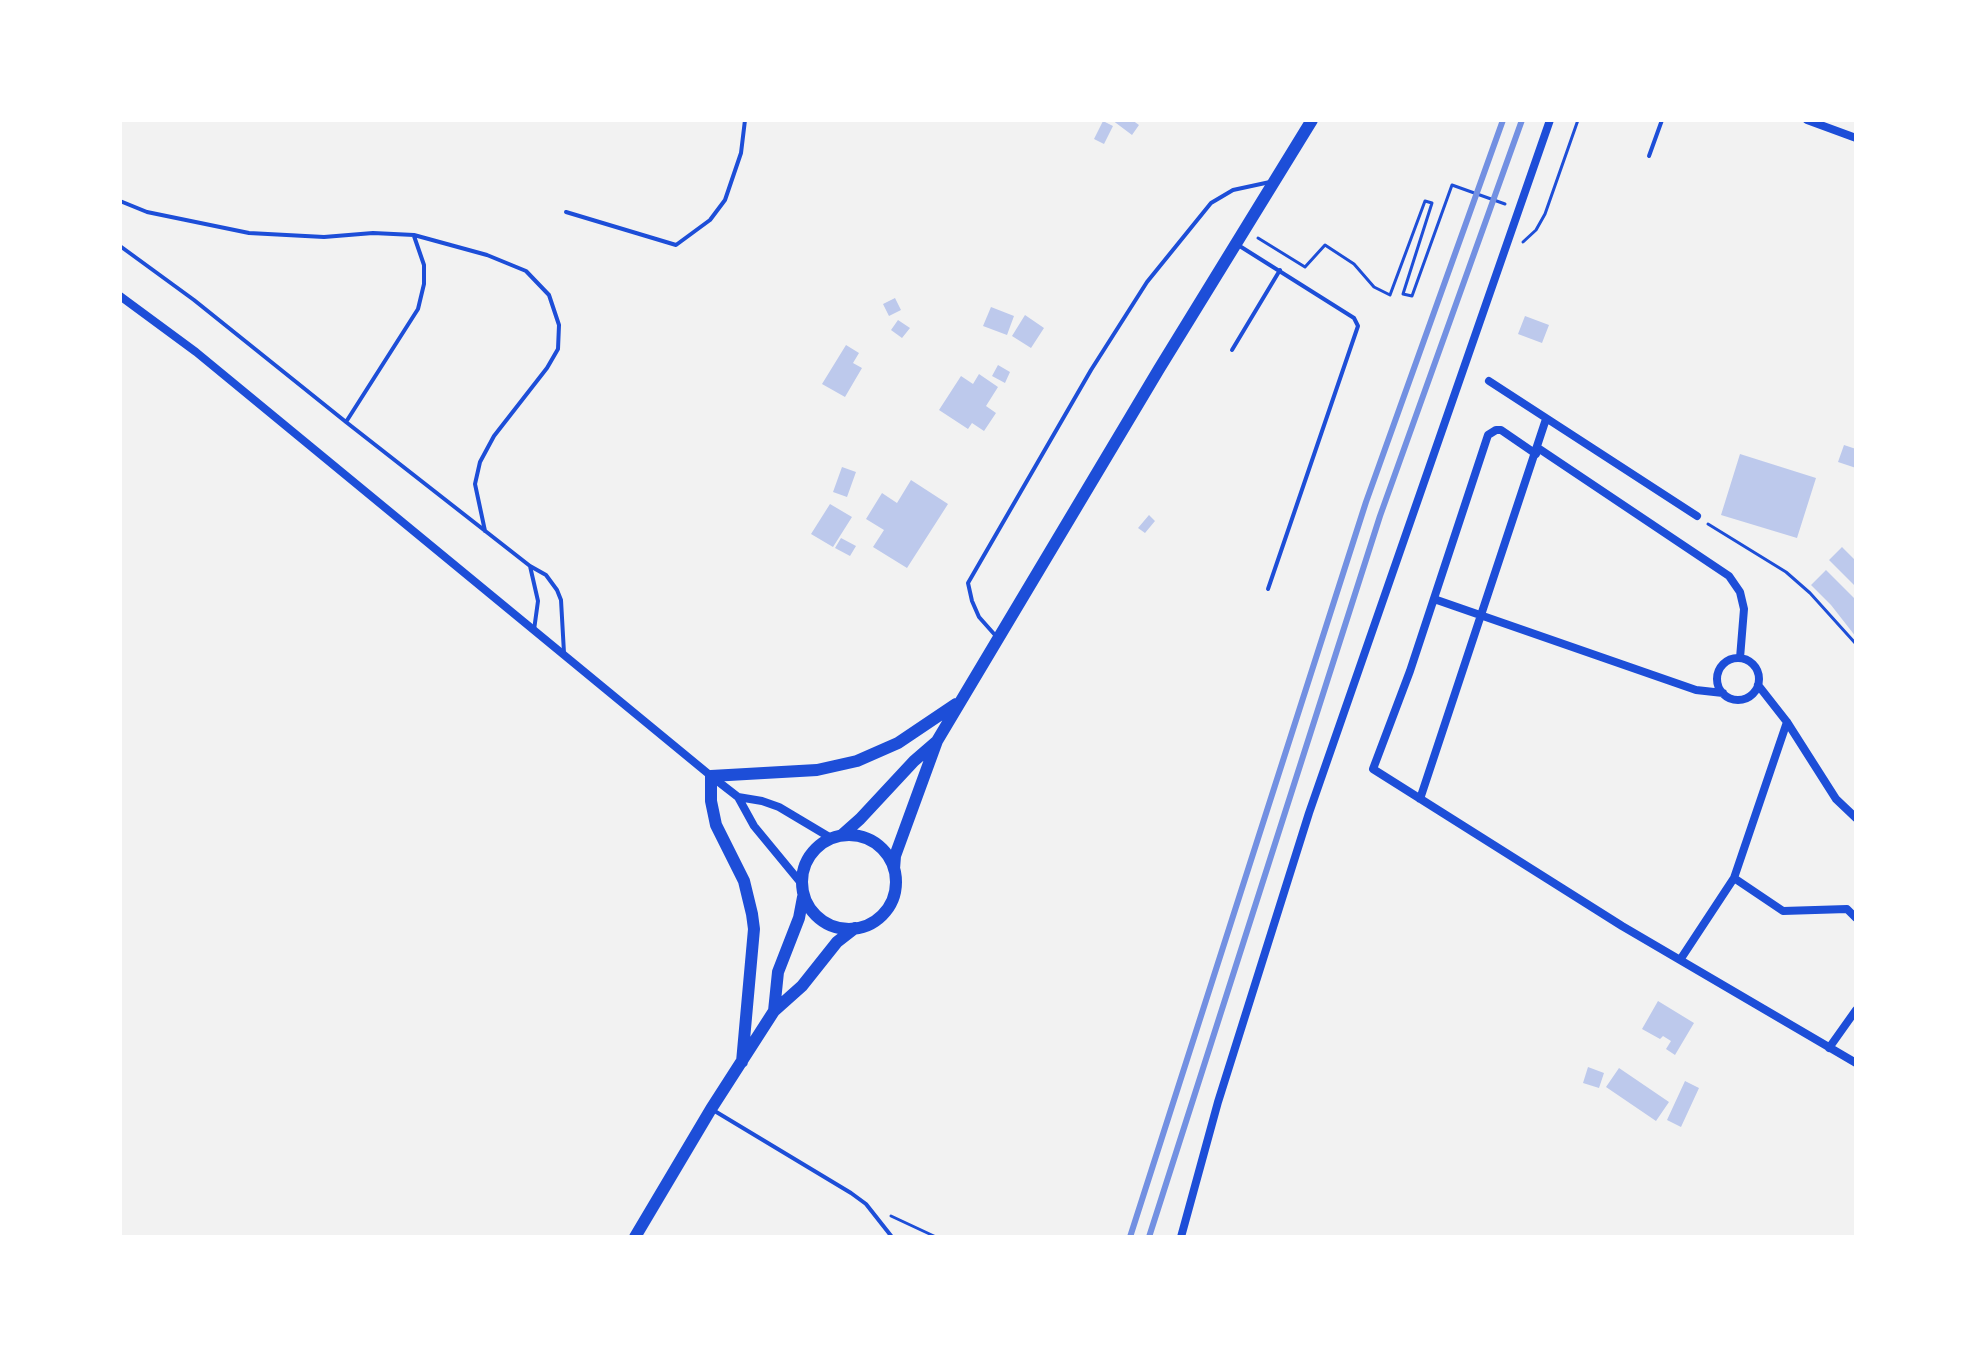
<!DOCTYPE html>
<html>
<head>
<meta charset="utf-8">
<style>
  body { margin:0 }
  #map { position:relative; width:1976px; height:1357px; overflow:hidden; background:#f2f2f2; font-family:Mulish,sans-serif }
  canvas { display:block }
  .frame { position:absolute; inset:0; border:122px solid #fff; pointer-events:none }
</style>
</head>
<body>
<div id="map">
<canvas width="1976" height="1357"></canvas>
<div class="frame"></div>
</div>
<script>
const context = document.querySelector('canvas').getContext('2d');
context.lineJoin = 'round';
function fillPath(path, color) { context.fillStyle = color; context.fill(path, 'evenodd'); }
const toPath = rows => new Path2D(rows.map(r => 'M' + r).join(''));
function stroke(path, color, width, dash) { context.strokeStyle = color; context.lineWidth = width; context.lineCap = dash ? 'butt' : 'round'; context.setLineDash(dash || []); context.stroke(path); }
const building = toPath([
  [1112,120,1132,120,1139,125,1132,135],
  [1103,121,1113,126,1104,144,1094,139],
  [895,298,901,310,889,316,883,304],
  [991,307,1014,316,1007,335,983,326],
  [1025,315,1044,328,1031,348,1012,336],
  [1525,316,1549,325,1542,343,1518,334],
  [898,320,910,328,902,338,891,330],
  [846,345,859,353,853,363,862,368,845,397,822,384],
  [998,365,1010,372,1005,383,992,376],
  [979,374,998,387,986,406,996,413,984,431,972,423,968,429,939,410,961,376,973,384],
  [1844,445,1856,449,1856,468,1838,462],
  [1740,454,1816,478,1797,538,1721,515],
  [842,467,856,472,847,497,833,492],
  [911,480,948,504,907,568,873,547,884,530,866,519,882,493,897,503],
  [830,504,852,517,833,547,811,534],
  [1149,515,1155,521,1145,533,1138,528],
  [841,538,856,546,850,556,835,548],
  [1842,547,1856,561,1856,587,1829,560],
  [1826,570,1856,600,1856,637,1831,605,1811,585],
  [1658,1001,1694,1023,1675,1055,1666,1049,1671,1041,1663,1036,1660,1039,1642,1029],
  [1588,1067,1604,1073,1599,1088,1583,1083],
  [1619,1068,1669,1102,1656,1121,1606,1087],
  [1685,1081,1699,1088,1681,1127,1667,1120]
]);
const path = toPath([
  [1432,203,1403,294,1412,296,1452,185,1505,204],
  [1258,238,1305,267,1325,245,1354,264,1374,287,1390,295,1425,201,1432,203],
  [1523,242,1536,230,1545,214,1578,120],
  [1708,524,1786,572,1810,593,1856,644],
  [891,1216,936,1237]
]);
const service = toPath([
  [1649,156,1662,120],
  [120,201,147,212,249,233,324,237,373,233,414,235,487,255,526,271,549,295,559,325,558,349,547,368,494,436,480,462,475,484,485,531],
  [566,212,676,245,710,220,725,200,741,153,745,120],
  [1238,245,1354,318,1358,326,1268,589],
  [120,246,194,300,346,422,530,566,546,575,557,590,561,600,564,653],
  [1232,350,1280,270],
  [346,422,418,309,424,284,424,265,414,236],
  [530,566,538,601,534,630],
  [995,635,979,617,972,601,968,583,1091,370,1147,282,1211,203,1233,190,1270,182],
  [713,1110,851,1193,866,1204,892,1237]
]);
const minor = toPath([
  [1807,120,1856,138],
  [120,296,196,352,711,776,738,797,762,801,779,807,831,838],
  [1489,381,1697,516],
  [1538,448,1729,576,1740,592,1744,609,1740,658],
  [1536,454,1501,430,1496,430,1488,435,1410,671,1373,769,1622,926,1856,1063],
  [1434,599,1696,690,1723,693],
  '1717 679a21 21 0 1 1 42 0a21 21 0 1 1-42 0Z',
  [1758,685,1787,722,1836,799,1856,818],
  [738,797,754,826,801,883],
  [1420,799,1546,419],
  [1734,878,1783,911,1847,909,1856,918],
  [1680,960,1734,878,1787,722],
  [1829,1048,1856,1010],
  [1181,1237,1218,1102,1309,813,1550,120]
]);
const primary = toPath([
  [842,835,860,819,914,761,936,742],
  '802 882a47 47 0 1 1 94 0a47 47 0 1 1-94 0Z',
  [894,869,895,856,937,741,1159,369,1312,120],
  [774,1011,778,972,799,918,803,897],
  [742,1062,754,929,752,914,744,881,716,825,711,801,711,776,817,770,857,761,898,743,956,704],
  [635,1237,711,1109,774,1011,802,986,837,942,855,928]
]);
const rail = toPath([
  [1130,1237,1366,502,1503,120],
  [1149,1237,1380,516,1522,120]
]);
fillPath(building, '#bdc9ec');
stroke(path, '#1d4ed8', 3);
stroke(service, '#1d4ed8', 4);
stroke(minor, '#1d4ed8', 8);
stroke(primary, '#1d4ed8', 12);
stroke(rail, '#7290e2', 6);
</script>
</body>
</html>
